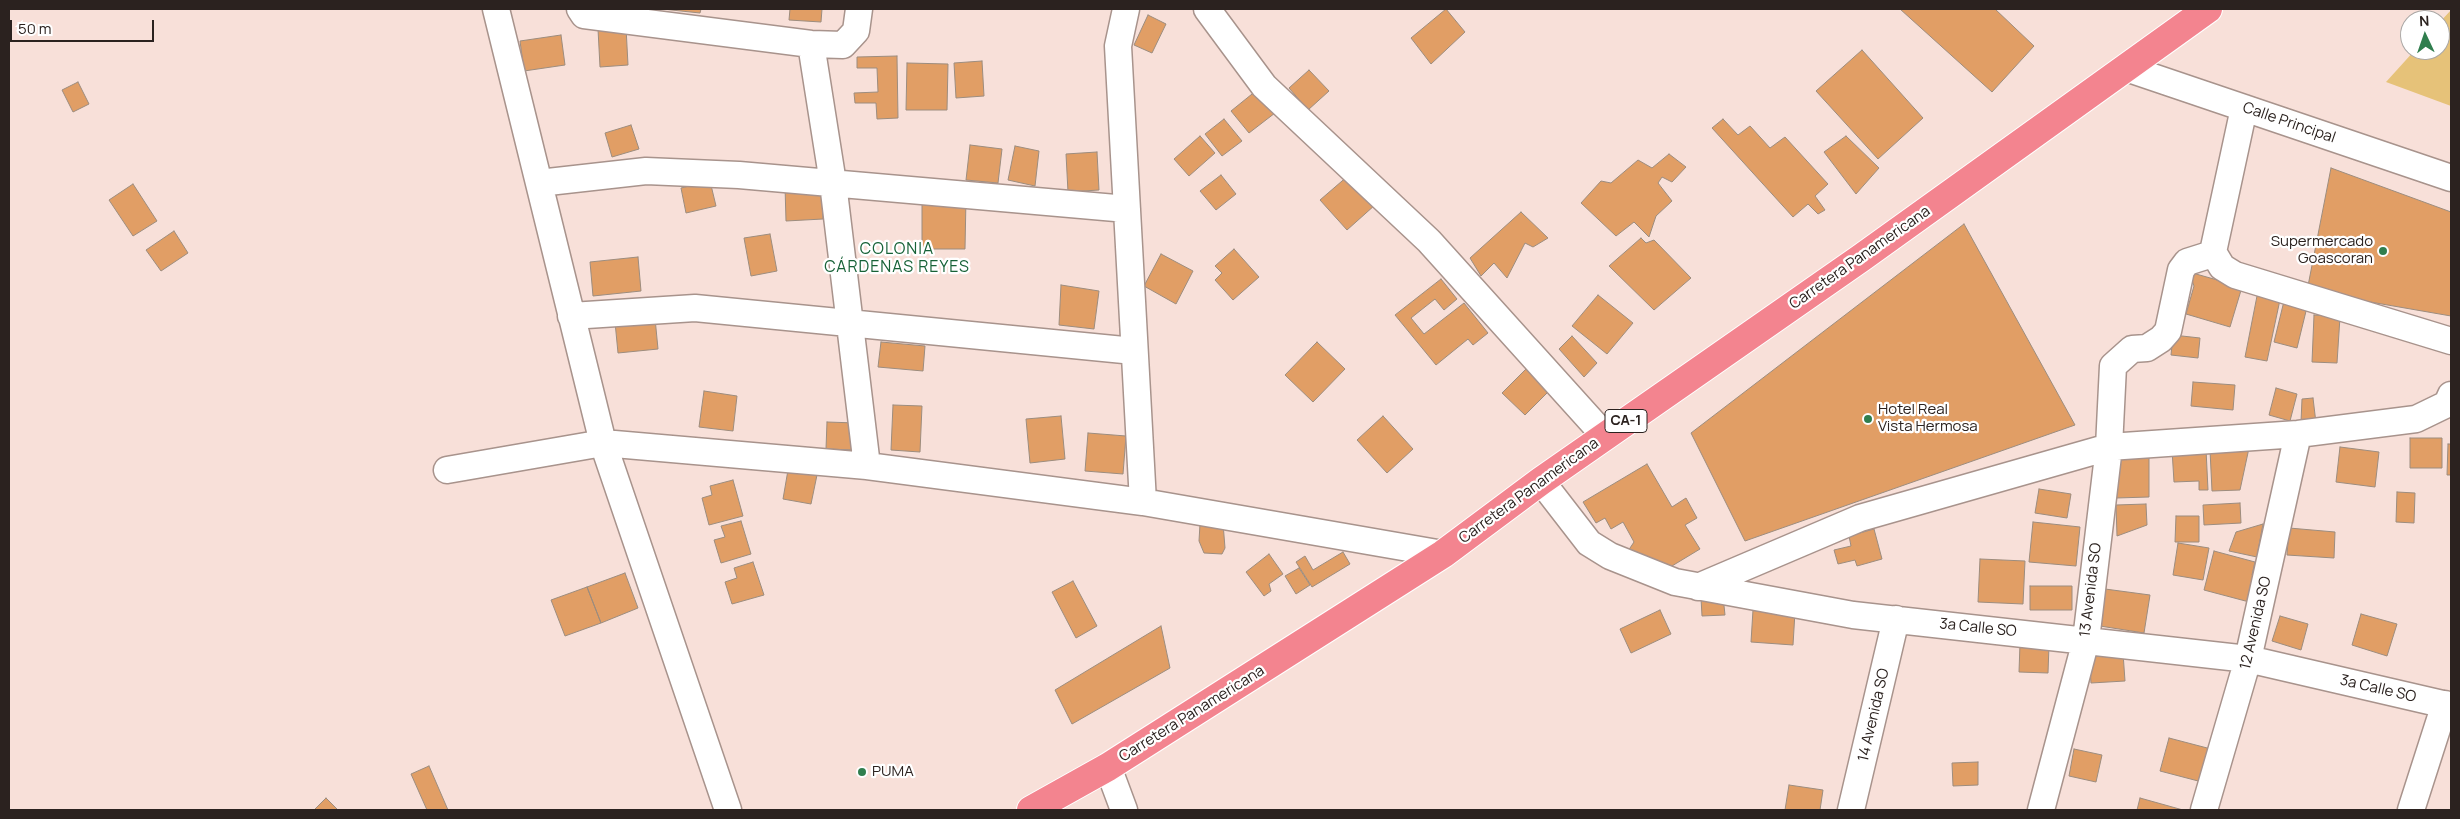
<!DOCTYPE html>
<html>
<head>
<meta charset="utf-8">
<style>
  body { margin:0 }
  #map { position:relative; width:2460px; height:819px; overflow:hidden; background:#f8e0d9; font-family:Manrope,sans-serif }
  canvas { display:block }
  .frame { position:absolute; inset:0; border:10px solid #2b221f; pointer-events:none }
  .north { position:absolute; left:2400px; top:10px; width:50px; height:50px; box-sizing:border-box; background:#fff; border:1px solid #aaa7a5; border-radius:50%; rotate:357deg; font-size:14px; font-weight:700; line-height:20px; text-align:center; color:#2b221f }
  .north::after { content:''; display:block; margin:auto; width:18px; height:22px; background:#307e4e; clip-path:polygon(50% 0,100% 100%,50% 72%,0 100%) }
  .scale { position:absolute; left:10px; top:20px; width:144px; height:22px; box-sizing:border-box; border:2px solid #2b221f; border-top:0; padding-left:6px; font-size:15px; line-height:18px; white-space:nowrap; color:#2b221f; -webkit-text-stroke:4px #fff; paint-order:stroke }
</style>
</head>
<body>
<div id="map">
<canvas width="2460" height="819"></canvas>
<div class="frame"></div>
<div class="north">N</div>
<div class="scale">50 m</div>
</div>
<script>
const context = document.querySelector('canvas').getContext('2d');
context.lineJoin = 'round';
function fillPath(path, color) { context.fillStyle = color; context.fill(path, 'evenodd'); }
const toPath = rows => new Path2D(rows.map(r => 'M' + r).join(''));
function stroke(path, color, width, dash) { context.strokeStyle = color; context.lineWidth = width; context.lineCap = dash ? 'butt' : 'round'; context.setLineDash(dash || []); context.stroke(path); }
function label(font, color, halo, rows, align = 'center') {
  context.font = font + ' Manrope,sans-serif'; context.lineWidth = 4.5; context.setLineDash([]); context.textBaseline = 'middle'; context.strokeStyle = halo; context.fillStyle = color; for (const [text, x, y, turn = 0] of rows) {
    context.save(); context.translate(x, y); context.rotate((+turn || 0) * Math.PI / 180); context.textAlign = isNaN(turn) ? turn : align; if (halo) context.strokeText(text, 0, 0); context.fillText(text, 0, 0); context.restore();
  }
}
const green = toPath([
  [2451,10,2451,106,2386,82,2415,50,2440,50,2440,22]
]);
const building = toPath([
  [662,9,701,9,700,13,662,9],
  [790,9,822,9,821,22,789,20,790,9],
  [1446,9,1465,32,1431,64,1411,38,1446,9],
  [1900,9,1995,9,2034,46,1992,92,1900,9],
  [1148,15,1166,24,1152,53,1134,45,1148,15],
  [626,27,628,65,600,67,598,29,626,27],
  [561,35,565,65,524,71,520,41,561,35],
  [1862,50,1923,118,1878,159,1816,91,1862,50],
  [897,56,898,118,877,119,876,103,855,103,854,93,878,92,877,68,857,68,857,57,897,56],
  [982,61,984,96,956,98,954,63,982,61],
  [907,63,948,64,947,110,906,110,907,63],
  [1309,70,1329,91,1308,110,1289,88,1309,70],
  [78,82,89,104,73,112,62,90,78,82],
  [1257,90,1275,113,1249,133,1231,111,1257,90],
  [1224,119,1242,141,1222,156,1205,134,1224,119],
  [1723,119,1738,135,1750,126,1770,148,1785,137,1828,184,1815,196,1825,210,1818,214,1808,204,1793,217,1712,128,1723,119],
  [631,125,639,149,612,157,605,133,631,125],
  [1200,136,1215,153,1189,176,1174,159,1200,136],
  [1846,136,1879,168,1856,194,1824,152,1846,136],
  [970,145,1002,149,998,183,966,180,970,145],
  [1015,146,1039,151,1035,186,1008,180,1015,146],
  [1097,152,1099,190,1068,192,1066,154,1097,152],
  [1669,154,1686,167,1672,182,1662,177,1658,183,1672,201,1656,216,1649,237,1634,222,1616,236,1581,203,1601,181,1611,183,1638,160,1652,168,1669,154],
  [2331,168,2451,212,2451,316,2307,291,2331,168],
  [1221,175,1236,194,1216,210,1200,191,1221,175],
  [1349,175,1375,205,1347,230,1320,200,1349,175],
  [710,181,716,206,686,213,681,188,710,181],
  [133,184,157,221,133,236,109,200,133,184],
  [821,184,823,219,786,221,785,186,821,184],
  [922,198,966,198,965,249,922,249,922,198],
  [1521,212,1548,238,1533,247,1525,243,1507,278,1494,263,1481,276,1470,258,1521,212],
  [1964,224,2075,425,1745,541,1691,433,1964,224],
  [174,231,188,253,161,271,146,250,174,231],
  [770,234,777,271,751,276,744,238,770,234],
  [1641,238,1646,243,1654,240,1691,278,1654,310,1609,266,1641,238],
  [1234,249,1259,277,1233,300,1215,280,1222,273,1215,266,1234,249],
  [1161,254,1193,271,1176,304,1144,286,1161,254],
  [638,257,641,291,593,296,590,262,638,257],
  [2189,272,2242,287,2230,327,2186,314,2194,286,2189,272],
  [1441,279,1457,299,1444,310,1435,299,1411,318,1424,334,1464,303,1488,333,1473,345,1468,339,1436,365,1395,315,1441,279],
  [1061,285,1099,291,1094,329,1059,325,1061,285],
  [2258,291,2281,295,2267,361,2245,357,2258,291],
  [1598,295,1633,323,1607,354,1572,326,1598,295],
  [2285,297,2308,303,2297,348,2274,342,2285,297],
  [2314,315,2340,317,2337,363,2312,362,2314,315],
  [655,318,658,349,618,353,615,322,655,318],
  [2173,335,2200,338,2198,358,2171,355,2173,335],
  [1572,336,1597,363,1584,377,1559,349,1572,336],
  [881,342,925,346,923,371,878,367,881,342],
  [1317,342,1345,369,1313,402,1285,375,1317,342],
  [1527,368,1550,390,1525,415,1502,393,1527,368],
  [2193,382,2235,385,2233,410,2191,406,2193,382],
  [2276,388,2297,394,2290,421,2269,415,2276,388],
  [704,391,737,396,733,431,699,427,704,391],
  [2313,398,2316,423,2301,422,2302,399,2313,398],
  [893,405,922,406,920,452,891,450,893,405],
  [1061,416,1065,459,1030,463,1026,419,1061,416],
  [1383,416,1413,449,1387,473,1357,440,1383,416],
  [827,422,856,423,855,450,826,449,827,422],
  [1088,433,1126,436,1123,474,1085,471,1088,433],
  [2410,438,2442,438,2442,468,2410,468,2410,438],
  [2448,444,2451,444,2451,475,2447,475,2448,444],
  [2340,447,2379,452,2375,487,2336,482,2340,447],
  [2249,448,2240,490,2212,491,2210,450,2249,448],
  [2206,449,2208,490,2199,490,2199,481,2174,482,2172,450,2206,449],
  [2149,455,2149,497,2116,498,2115,456,2149,455],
  [1647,464,1672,507,1686,498,1697,518,1685,525,1700,549,1662,572,1628,551,1634,542,1623,522,1611,529,1605,518,1596,523,1583,502,1647,464],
  [788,470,817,475,811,504,783,499,788,470],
  [733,480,743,516,709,525,702,498,712,495,710,486,733,480],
  [2039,489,2071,494,2067,518,2035,513,2039,489],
  [2397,492,2415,493,2414,523,2396,522,2397,492],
  [2240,503,2241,523,2204,525,2203,505,2240,503],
  [2146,504,2147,525,2117,536,2116,505,2146,504],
  [2176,516,2199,516,2199,542,2175,542,2176,516],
  [741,521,751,554,721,563,714,540,725,537,721,526,741,521],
  [2033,522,2080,527,2076,566,2029,562,2033,522],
  [1223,523,1225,548,1222,554,1204,553,1199,541,1200,524,1223,523],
  [2263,524,2257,557,2229,551,2236,532,2263,524],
  [2289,528,2335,532,2334,558,2287,555,2289,528],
  [1874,529,1882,559,1857,566,1855,560,1838,564,1834,550,1851,546,1849,536,1874,529],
  [2178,543,2209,548,2203,580,2173,575,2178,543],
  [2214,551,2255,562,2252,575,2260,577,2253,603,2204,590,2214,551],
  [1343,552,1350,564,1312,587,1296,562,1305,556,1313,570,1343,552],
  [1269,554,1283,574,1269,584,1271,591,1264,596,1246,572,1269,554],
  [1980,559,2025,561,2023,604,1978,602,1980,559],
  [753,562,764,595,732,604,725,582,737,578,734,568,753,562],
  [1299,568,1310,585,1296,594,1285,576,1299,568],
  [625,573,638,608,601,623,587,587,625,573],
  [1073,581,1097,626,1076,638,1052,592,1073,581],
  [2030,586,2072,586,2072,610,2030,610,2030,586],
  [587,587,601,623,565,636,551,600,587,587],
  [2105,589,2150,595,2144,633,2100,626,2105,589],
  [1723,596,1725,615,1702,616,1701,598,1723,596],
  [1660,610,1671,634,1631,653,1620,629,1660,610],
  [1753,610,1795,612,1793,645,1751,642,1753,610],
  [2361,614,2397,624,2387,656,2352,645,2361,614],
  [2280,616,2308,624,2301,650,2272,641,2280,616],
  [1161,626,1170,668,1072,724,1055,690,1161,626],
  [2020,644,2049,645,2048,673,2019,672,2020,644],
  [2123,653,2125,681,2091,683,2089,655,2123,653],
  [2169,738,2211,749,2202,782,2160,771,2169,738],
  [2074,749,2102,755,2096,782,2069,776,2074,749],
  [1978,762,1978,785,1953,786,1952,763,1978,762],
  [429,766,448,810,427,810,411,774,429,766],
  [1789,785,1823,790,1820,810,1785,810,1789,785],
  [326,798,338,810,314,810,326,798],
  [2140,798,2183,810,2137,810,2140,798]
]);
const minor = toPath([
  [496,9,603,443,728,810],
  [580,9,584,15,811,44,843,45,856,31,859,9],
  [1126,9,1118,46,1143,502],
  [1207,9,1264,86,1429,241,1605,436],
  [811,44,833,183,867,466],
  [2126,68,2451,178],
  [539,183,646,171,739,175,1127,209],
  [2213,252,2222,267,2235,275,2451,341],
  [571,316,695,308,1134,351],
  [447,470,603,443,867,466,1143,502,1443,554],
  [1541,481,1589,543,1610,556,1675,582,1853,615,2248,659,2451,706],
  [1698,587,1860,518,2109,447,2298,434,2416,419,2447,404,2451,395],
  [1108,767,1124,810],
  [1851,810,1896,619],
  [2041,810,2086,640,2109,447,2113,366,2132,349,2147,348,2161,339,2168,331,2181,270,2187,262,2206,256,2213,252,2244,108],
  [2204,810,2248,659,2298,434],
  [2411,810,2445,704]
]);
const highway = toPath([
  [1031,810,1108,767,1443,554,1541,481,1861,258,2208,9]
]);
const markers = [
  [2383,251,5,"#307e4e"],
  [1868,419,5,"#307e4e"],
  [862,772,5,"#307e4e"]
];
const shields = [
  [1626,421,42]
];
const shieldNames = [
  ["CA-1",1626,421]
];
const streetNames = [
  ["Calle Principal",2289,123,19],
  ["Carretera Panamericana",1860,258,-35],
  ["Carretera Panamericana",1529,491,-36],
  ["13 Avenida SO",2091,590,-83],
  ["12 Avenida SO",2256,623,-77],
  ["3a Calle SO",1978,628,6],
  ["3a Calle SO",2378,689,13],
  ["Carretera Panamericana",1192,714,-32],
  ["14 Avenida SO",1874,715,-77]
];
const poiNames = [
  ["Supermercado",2373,242,"right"],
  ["Goascoran",2373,259,"right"],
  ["Hotel Real",1878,410],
  ["Vista Hermosa",1878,427],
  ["PUMA",872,772]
];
const neighbourhoodNames = [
  ["COLONIA",897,250],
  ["CÁRDENAS REYES",897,268]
];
fillPath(green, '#e6c279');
fillPath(building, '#e19e65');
stroke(building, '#9c8c7e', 1);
stroke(minor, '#a8938c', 29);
stroke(highway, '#fff', 30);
stroke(minor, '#fff', 26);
stroke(highway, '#f3848f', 28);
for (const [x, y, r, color] of markers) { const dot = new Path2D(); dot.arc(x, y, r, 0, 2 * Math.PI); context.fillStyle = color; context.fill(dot); stroke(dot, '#fff', 2); }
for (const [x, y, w] of shields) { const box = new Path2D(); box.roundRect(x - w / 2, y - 11.5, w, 23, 4); context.fillStyle = '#fff'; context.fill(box); stroke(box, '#2b221f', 1); }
label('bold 14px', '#2b221f', null, shieldNames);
label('15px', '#2b221f', '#fff', streetNames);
label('15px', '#2b221f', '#fff', poiNames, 'left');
context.letterSpacing = '1px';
label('16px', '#176237', '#fff', neighbourhoodNames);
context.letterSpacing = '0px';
</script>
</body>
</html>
